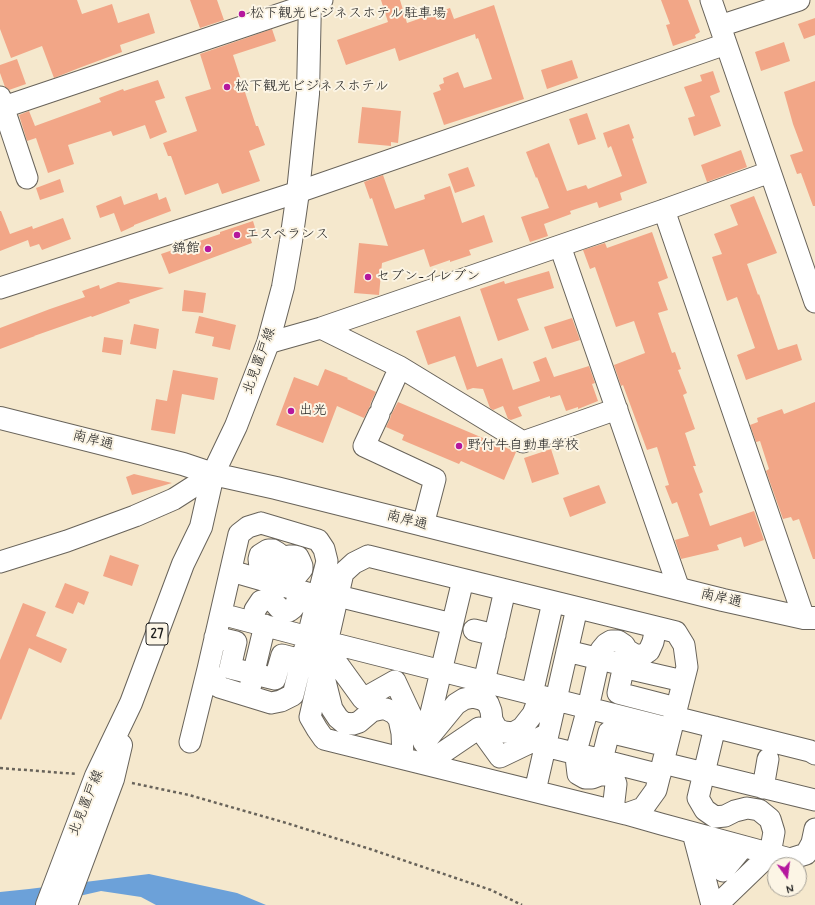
<!DOCTYPE html>
<html>
<head>
<meta charset="utf-8">
<style>
  body { margin:0 }
  #map { position:relative; width:815px; height:905px; overflow:hidden; background:#f5e8cd; font-family:Mynerve,sans-serif }
  canvas { display:block }
  .north { position:absolute; left:767px; top:857px; width:40px; height:40px; box-sizing:border-box; background:#fcf5e5; border:1px solid #a29e95; border-radius:50%; rotate:166deg; font-size:11px; font-weight:700; line-height:16px; text-align:center; color:#1c1c1c }
  .north::after { content:''; display:block; margin:auto; width:14px; height:18px; background:#b5179e; clip-path:polygon(50% 0,100% 100%,50% 72%,0 100%) }
</style>
</head>
<body>
<div id="map">
<canvas width="815" height="905"></canvas>
<div class="north">N</div>
</div>
<script>
const context = document.querySelector('canvas').getContext('2d');
context.lineJoin = 'round';
function fillPath(path, color) { context.fillStyle = color; context.fill(path, 'evenodd'); }
const toPath = rows => new Path2D(rows.map(r => 'M' + r).join(''));
function stroke(path, color, width, dash) { context.strokeStyle = color; context.lineWidth = width; context.lineCap = dash ? 'butt' : 'round'; context.setLineDash(dash || []); context.stroke(path); }
function label(font, color, halo, rows, align = 'center') {
  context.font = font + ' Mynerve,"Klee One",sans-serif'; context.lineWidth = 4; context.setLineDash([]); context.textBaseline = 'middle'; context.strokeStyle = halo; context.fillStyle = color; for (const [text, x, y, turn = 0] of rows) {
    context.save(); context.translate(x, y); context.rotate((+turn || 0) * Math.PI / 180); context.textAlign = isNaN(turn) ? turn : align; if (halo) context.strokeText(text, 0, 0); context.fillText(text, 0, 0); context.restore();
  }
}
const water = toPath([
  [149,874,237,893,266,905,156,905,141,897,101,891,40,905,0,905,0,892,29,889]
]);
const building = toPath([
  [0,0,77,0,82,14,112,4,118,23,149,13,155,33,120,45,122,52,79,68,54,78,42,46,11,58,0,29],
  [190,0,217,0,224,20,200,28],
  [381,0,400,0,407,23,450,8,454,19,494,5,524,99,444,125,433,93,441,90,439,85,444,83,443,78,458,72,464,88,492,79,478,38,476,39,475,34,399,61,395,48,346,65,337,40,388,22],
  [661,0,688,0,700,32,695,35,696,38,673,46,666,25,670,24],
  [815,18,815,35,804,39,798,24],
  [272,29,276,41,233,55,256,126,258,126,265,145,249,151,260,181,222,194,218,183,185,195,171,156,168,156,163,143,197,131,185,97,211,89,200,54],
  [784,42,790,61,761,71,755,52],
  [17,59,26,84,9,90,5,87,0,73,0,65],
  [572,60,578,78,547,89,541,70],
  [713,71,720,92,710,96,721,126,694,136,688,118,695,116,684,87,702,81,700,75],
  [158,80,165,98,155,101,167,132,150,139,145,125,113,136,111,131,68,145,74,164,48,173,36,138,27,141,19,115,29,111,35,126,101,102,99,98,123,89,124,91],
  [815,81,815,206,813,206,801,173,797,174,790,155,803,151,793,124,784,92],
  [362,107,401,111,398,143,391,142,391,146,358,143],
  [587,113,596,139,578,145,569,119],
  [629,124,634,138,632,139,647,183,620,193,622,200,599,208,597,202,570,211,571,214,544,224,548,236,530,242,521,217,549,208,537,177,536,178,526,152,549,143,567,191,586,185,588,189,622,176,611,146,608,148,603,133],
  [741,150,747,167,707,182,701,165],
  [468,167,475,186,455,193,448,174],
  [383,175,395,209,425,199,424,195,450,186,462,223,484,215,493,242,469,250,471,255,450,262,450,260,430,267,424,249,382,263,379,295,354,293,359,243,388,246,372,198,370,199,364,182],
  [60,179,64,192,40,200,36,188],
  [157,193,159,200,166,197,171,211,134,225,134,226,121,232,114,213,100,218,96,206,121,196,124,205],
  [754,196,777,253,747,264,758,295,759,294,778,350,797,344,802,360,746,380,737,355,755,348,737,297,727,301,712,257,722,254,714,234,738,225,730,205],
  [0,211,1,211,10,234,32,226,33,229,63,218,71,239,42,250,39,244,30,247,28,240,0,251],
  [253,221,257,234,250,237,252,243,169,274,161,254,220,234,220,232],
  [652,232,668,278,658,282,668,310,658,313,672,353,675,352,681,369,678,370,687,393,683,395,695,429,685,433,696,466,693,466,703,492,699,494,710,526,754,511,764,540,744,547,741,537,717,545,719,550,681,559,675,540,689,536,677,502,672,504,665,486,669,485,657,447,647,450,623,385,621,386,614,365,645,353,634,321,616,327,595,267,590,269,583,250,605,243,607,248],
  [549,271,554,288,517,299,529,330,498,341,480,289,504,281,505,284],
  [118,282,164,288,129,300,130,303,92,317,91,316,34,336,35,336,0,349,0,328,50,309,85,297,82,291,99,285,100,289],
  [184,290,206,293,203,313,182,311],
  [199,316,236,325,230,350,212,346,214,337,195,333],
  [460,316,477,367,502,358,513,390,540,381,533,362,546,357,554,377,589,366,595,383,592,384,598,401,578,409,578,407,566,411,560,395,550,398,550,396,518,407,522,416,511,420,508,419,503,406,493,410,490,408,483,389,473,388,467,390,455,356,428,365,416,331],
  [572,318,580,340,552,349,544,327],
  [134,324,159,329,156,349,130,344],
  [104,337,123,340,121,355,102,352],
  [325,369,348,378,347,379,376,392,371,402,370,406,364,418,337,406,323,443,276,425,294,377,318,386],
  [173,370,218,378,214,400,182,394,175,434,151,430,156,399,167,401],
  [398,402,516,452,504,480,461,461,459,464,402,440,404,435,386,427,390,419,391,415],
  [815,402,815,559,813,559,799,519,793,521,791,517,783,519,766,471,769,469,760,441,756,442,750,425,758,422,757,418,782,409,784,414],
  [551,449,559,474,532,483,524,458],
  [134,474,172,483,132,495,126,477],
  [599,485,606,503,570,517,563,498],
  [110,555,139,565,132,586,103,576],
  [65,583,89,592,84,605,78,602,73,614,55,607],
  [23,603,46,612,36,636,67,649,61,663,29,648,1,720,0,719,0,660]
]);
const path = toPath([
  [0,768,77,774],
  [132,783,189,795,283,822,370,849,491,890,522,905]
]);
const minor = toPath([
  [711,0,815,302],
  [720,26,799,0],
  [0,97,27,178],
  [4,107,322,0],
  [664,210,804,618],
  [560,246,679,589],
  [0,288,298,192,726,44],
  [321,328,400,367,523,442,617,409],
  [268,343,321,328,664,210,770,172],
  [382,407,400,367],
  [379,414,364,446,435,479,423,525],
  [261,523,318,540,324,549,327,561,293,695,281,701,271,703,219,687,208,669,239,534,248,527,261,523],
  [368,556,676,632,684,645,687,667,656,790,643,808,626,814,324,739,317,729,310,717,343,573,354,563,368,556],
  [0,562,67,541,135,516,174,499,213,474],
  [281,562,281,558,278,553,273,550,268,550,260,555,259,559,260,567,266,572,276,570,278,569,281,562,283,558,289,556,294,556,298,557,300,561,302,566,302,569,297,575,293,577,289,576,285,574,282,569,281,562],
  [231,571,318,596],
  [338,596,452,624],
  [221,614,327,642,671,729],
  [253,622,255,610,261,601,267,600,273,601,279,608,284,610,289,611,293,608,296,604,299,591],
  [474,630,495,635],
  [215,637,236,642,230,668,275,679,282,655,301,660],
  [326,648,363,699,395,681,424,743,456,704,464,699,473,697,481,699,488,703,491,711,492,720,497,729,504,732,513,733,522,728,533,714,540,696],
  [567,651,624,665,618,693,676,708],
  [322,669,332,709,338,718,344,723,353,724,359,722,372,711,381,709,386,709,394,713,399,719,402,733,403,758],
  [631,669,683,681],
  [484,682,505,590],
  [250,688,265,625],
  [532,694,553,602],
  [674,717,810,751,815,754],
  [715,727,698,798,705,810,715,817,725,816,735,811,747,808,759,810,770,819,774,832,770,854,717,905],
  [425,738,463,580],
  [190,742,208,669],
  [545,746,602,760,609,732,667,746],
  [609,762,660,775],
  [663,763,815,800],
  [426,764,479,728,500,757,548,734],
  [763,788,768,759],
  [535,791,577,608],
  [613,810,616,784,614,779,609,775,600,775,592,778,585,778,578,774,576,757,577,748,588,708,601,650,606,644,611,641,618,641,624,645,627,650,635,655,643,655,649,651,653,642,656,627],
  [626,814,661,824,790,859,806,854,812,843,815,829],
  [693,833,712,905],
  [717,840,723,871,743,847]
]);
const major = toPath([
  [0,418,183,464,213,474,276,488,723,600,804,618,815,618],
  [47,905,96,776,131,703,183,564,201,527,213,474,236,426,268,343,283,287,291,241,298,192,308,94,310,0],
  [66,905,113,779,121,745]
]);
const markers = [
  [242,14,4,"#b5179e"],
  [227,87,4,"#b5179e"],
  [237,235,4,"#b5179e"],
  [208,249,4,"#b5179e"],
  [368,277,4,"#b5179e"],
  [291,411,4,"#b5179e"],
  [459,446,4,"#b5179e"]
];
const shields = [
  [157,634,22]
];
const shieldNames = [
  ["27",157,634]
];
const poiNames = [
  ["松下観光ビジネスホテル駐車場",250,14],
  ["松下観光ビジネスホテル",235,87],
  ["エスペランス",245,235],
  ["錦館",200,249,"right"],
  ["セブン-イレブン",376,277],
  ["出光",299,411],
  ["野付牛自動車学校",467,446]
];
const streetNames = [
  ["北見置戸線",260,361,-70],
  ["南岸通",93,441,14],
  ["南岸通",407,521,14],
  ["南岸通",721,599,13],
  ["北見置戸線",87,803,-68]
];
fillPath(water, '#6ca1d9');
fillPath(building, '#f2a687');
stroke(minor, '#68635a', 23);
stroke(major, '#68635a', 24);
stroke(path, '#68635a', 2.5, [3, 3]);
stroke(minor, '#fff', 21);
stroke(major, '#fff', 22);
for (const [x, y, r, color] of markers) { const dot = new Path2D(); dot.arc(x, y, r, 0, 2 * Math.PI); context.fillStyle = color; context.fill(dot); stroke(dot, '#fcf5e5', 1.5); }
for (const [x, y, w] of shields) { const box = new Path2D(); box.roundRect(x - w / 2, y - 11, w, 22, 3); context.fillStyle = '#fcf5e5'; context.fill(box); stroke(box, '#1c1c1c', 1); }
label('bold 13px', '#1c1c1c', null, shieldNames);
label('14px', '#1c1c1c', '#fcf5e5', poiNames, 'left');
label('14px', '#1c1c1c', '#fcf5e5', streetNames);
</script>
</body>
</html>
